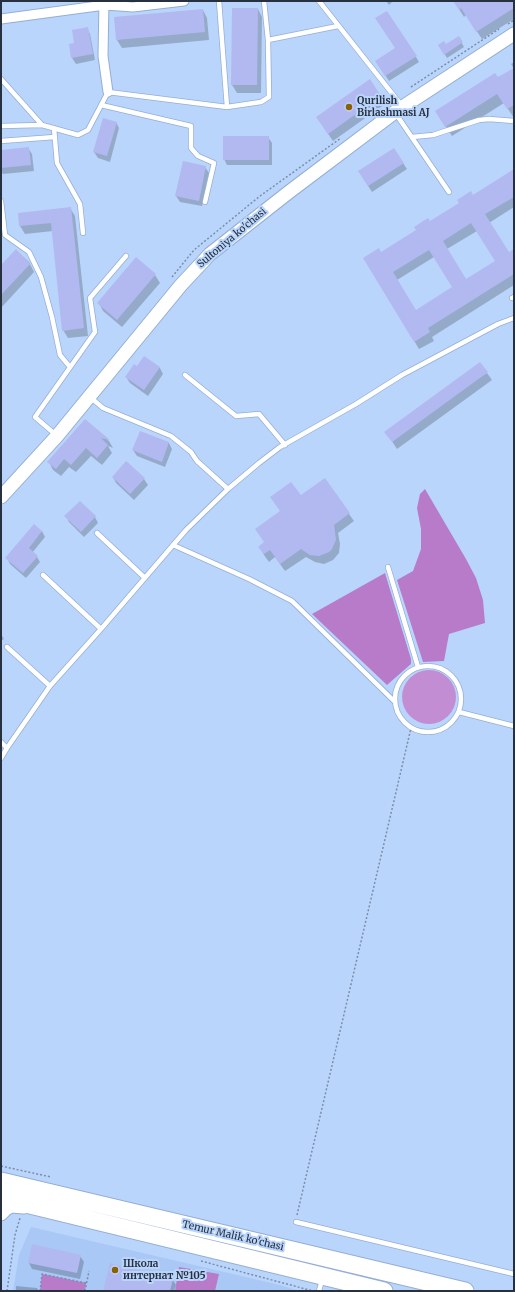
<!DOCTYPE html>
<html>
<head>
<meta charset="utf-8">
<style>
  body { margin:0 }
  #map { position:relative; width:515px; height:1292px; overflow:hidden; background:#bad5fb; font-family:Merriweather,serif }
  canvas { display:block }
  .frame { position:absolute; inset:0; border:2px solid #26303f; pointer-events:none }
</style>
</head>
<body>
<div id="map">
<canvas width="515" height="1292"></canvas>
<div class="frame"></div>
</div>
<script>
const context = document.querySelector('canvas').getContext('2d');
context.lineJoin = 'round';
function fillPath(path, color) { context.fillStyle = color; context.fill(path, 'evenodd'); }
const toPath = rows => new Path2D(rows.map(r => 'M' + r).join(''));
function stroke(path, color, width, dash) { context.strokeStyle = color; context.lineWidth = width; context.lineCap = dash ? 'butt' : 'round'; context.setLineDash(dash || []); context.stroke(path); }
function label(font, color, halo, rows, align = 'center') {
  context.font = font + ' Merriweather,serif'; context.lineWidth = 4; context.setLineDash([]); context.textBaseline = 'middle'; context.strokeStyle = halo; context.fillStyle = color; for (const [text, x, y, turn = 0] of rows) {
    context.save(); context.translate(x, y); context.rotate((+turn || 0) * Math.PI / 180); context.textAlign = isNaN(turn) ? turn : align; if (halo) context.strokeText(text, 0, 0); context.fillText(text, 0, 0); context.restore();
  }
}
const built = toPath([
  [31,1227,280,1285,299,1291,13,1291,19,1255]
]);
const green = toPath([
  '402 697a27 27 0 1 1 54 0a27 27 0 1 1-54 0Z'
]);
const forest = toPath([
  [425,489,466,559,476,578,483,600,485,623,449,634,444,661,423,662,397,580,413,571,421,549,421,529,417,508,420,494],
  [385,573,411,659,411,664,387,685,312,614],
  [179,1267,219,1274,215,1291,175,1291],
  [42,1274,86,1283,85,1291,40,1291]
]);
const shadow = toPath([
  [386,1,393,1,389,5],
  [454,1,514,1,514,19,482,39,466,15,464,17],
  [258,9,262,17,261,93,237,93,232,85],
  [203,10,207,18,209,40,122,48,117,40],
  [87,28,90,34,95,60,76,64,72,58],
  [458,37,464,47,447,58,439,45,446,45],
  [396,49,416,57,419,62,389,81,380,67],
  [514,62,514,118,504,103,452,136,442,121,498,79,514,69,511,64],
  [370,81,385,104,333,141,322,125],
  [116,122,119,128,110,162,98,158,94,152],
  [268,137,272,143,272,165,227,165,224,159],
  [28,148,32,154,34,171,3,174,1,171,1,151],
  [403,163,407,169,372,192,363,178],
  [205,167,209,173,202,206,180,202,176,196],
  [514,170,514,207,489,223,509,253,514,250,514,285,432,337,434,341,419,349,365,258,381,253],
  [477,231,496,261,466,280,447,249],
  [434,257,453,288,416,311,397,280],
  [70,208,75,216,88,336,68,338,63,330,53,231,25,234,20,226],
  [16,250,29,262,34,272,1,308,1,267],
  [155,275,160,283,122,327,103,311,99,303],
  [145,358,160,368,163,374,148,396,130,383,126,377,138,367],
  [487,373,492,380,397,449,386,432],
  [85,420,109,441,113,448,108,446,112,453,102,465,91,456,76,472,69,467,61,476,53,470,49,462],
  [140,432,169,443,172,449,165,467,137,456,133,450],
  [127,462,144,479,148,485,134,500,116,483,113,477],
  [325,480,354,521,338,533,340,544,339,553,333,560,324,564,315,562,306,557,285,571,275,557,269,562,264,555,260,547,265,543,256,529],
  [66,516,95,517,98,523,84,537,69,522],
  [42,531,45,537,32,553,37,557,40,562,26,578,10,564,7,558],
  [1,634,4,639,1,641],
  [80,1256,84,1262,80,1279,32,1269,29,1263],
  [172,1279,176,1285,174,1291,104,1291],
  [16,1286,37,1288,39,1291,16,1291]
]);
const building = toPath([
  [453,1,514,1,514,8,476,32,461,8,459,10],
  [232,8,258,8,257,85,231,85],
  [203,9,205,32,116,40,114,17],
  [387,11,417,56,385,76,375,61,395,48,375,18],
  [88,27,93,54,71,58,69,44,74,43,72,30],
  [459,36,463,42,444,55,438,45,444,41,446,44],
  [514,68,514,105,507,109,497,94,445,127,435,111,495,73,498,77],
  [370,79,381,96,328,134,316,117],
  [103,118,117,122,107,156,93,152],
  [223,136,269,136,269,160,223,160],
  [29,147,31,165,1,168,1,150],
  [394,148,404,163,368,186,358,171],
  [183,161,206,166,199,201,175,196],
  [514,169,514,197,485,214,509,252,514,249,514,274,428,328,430,332,414,342,363,258,379,248,381,252,416,230,414,227,428,218,430,221,459,203,457,200,471,191,473,195],
  [471,223,495,261,466,279,443,241],
  [429,250,452,287,416,310,393,272],
  [71,207,84,328,62,331,51,223,19,226,18,213],
  [16,249,30,264,1,295,1,265],
  [136,257,156,274,117,320,97,303],
  [144,356,160,367,144,390,125,377,134,364,137,366],
  [480,362,488,372,392,442,384,432],
  [85,419,110,440,101,438,108,445,97,458,86,448,71,465,64,459,56,469,47,462],
  [140,431,169,442,162,462,132,450],
  [126,461,145,478,130,494,112,477],
  [325,478,350,513,334,525,336,540,332,549,329,552,319,556,310,555,301,549,280,564,270,550,264,554,258,547,264,542,255,529,280,511,270,497,291,482,301,495],
  [80,501,96,516,81,532,64,516],
  [34,524,42,531,29,548,38,556,23,573,5,558],
  [32,1244,81,1255,77,1273,28,1263],
  [110,1263,173,1279,170,1291,103,1291]
]);
const path = toPath([
  [508,24,514,20],
  [411,87,499,29],
  [172,277,194,250,260,196,341,138],
  [1,1166,51,1177],
  [297,1215,411,728],
  [201,1261,313,1291],
  [7,1291,15,1235,20,1218],
  [40,1291,42,1274,86,1283],
  [85,1291,89,1271]
]);
const lane = toPath([
  [319,1,402,106],
  [268,40,338,26],
  [1,79,42,125,78,135,88,130,108,92,227,107,219,1],
  [101,105,191,126,191,148,198,156,214,163,205,202],
  [227,107,261,102,269,97,268,40,264,1],
  [396,114,449,192],
  [1,126,42,125],
  [54,128,57,163,80,204,83,233],
  [412,137,433,135,479,120,489,119,514,121],
  [1,141,55,137],
  [1,201,5,235,29,252,41,277,52,317,60,355,70,367],
  [512,298,514,297],
  [185,375,236,416,259,414,285,445],
  [90,397,103,408,171,436,191,452,197,461,228,489],
  [56,435,35,417,95,332,90,298,126,256],
  [97,533,145,578],
  [173,545,249,579,292,601,394,701],
  [388,567,418,667],
  [43,575,101,629],
  [7,647,50,686],
  '395 699a33 33 0 1 1 66 0a33 33 0 1 1-66 0Z',
  [459,712,514,726],
  [1,742,7,748],
  [1,758,7,748,50,686,101,629,186,530,228,489,259,463,280,447,356,404,402,375,498,324,514,318],
  [296,1222,514,1274],
  [319,1291,322,1280]
]);
const street = toPath([
  [104,1,103,56,108,92],
  [1,19,105,5,133,7,184,1]
]);
const secondary = toPath([
  [1,497,57,436,181,285,210,254,289,192,395,112,514,34],
  [1,1214,6,1209,11,1206,24,1207]
]);
const highway = toPath([
  [1,1181,465,1291],
  [1,1198,384,1291]
]);
const markers = [
  [349,107,4,"#8b6003"],
  [115,1270,4,"#8b6003"]
];
const poiNames = [
  ["Qurilish",357,101],
  ["Birlashmasi AJ",357,113],
  ["Школа",123,1264],
  ["интернат №105",123,1276]
];
const streetNames = [
  ["Sultoniya ko'chasi",232,238,-40],
  ["Temur Malik ko'chasi",233,1236,13]
];
fillPath(built, '#aac8f5');
fillPath(green, '#c28dd3');
fillPath(forest, '#b77bca');
fillPath(shadow, '#0003');
fillPath(building, '#b1b9f0');
stroke(lane, '#95aed3', 6);
stroke(street, '#95aed3', 11);
stroke(secondary, '#95aed3', 15);
stroke(highway, '#95aed3', 19);
stroke(path, '#7a8da9', 1.5, [2, 2]);
stroke(lane, '#fff', 4.5);
stroke(street, '#fff', 9);
stroke(secondary, '#fff', 13);
stroke(highway, '#fff', 17);
for (const [x, y, r, color] of markers) { const dot = new Path2D(); dot.arc(x, y, r, 0, 2 * Math.PI); context.fillStyle = color; context.fill(dot); stroke(dot, '#bad5fb', 1.5); }
label('bold 10px', '#26303f', '#bad5fb', poiNames, 'left');
label('10px', '#26303f', '#bad5fb', streetNames);
</script>
</body>
</html>
